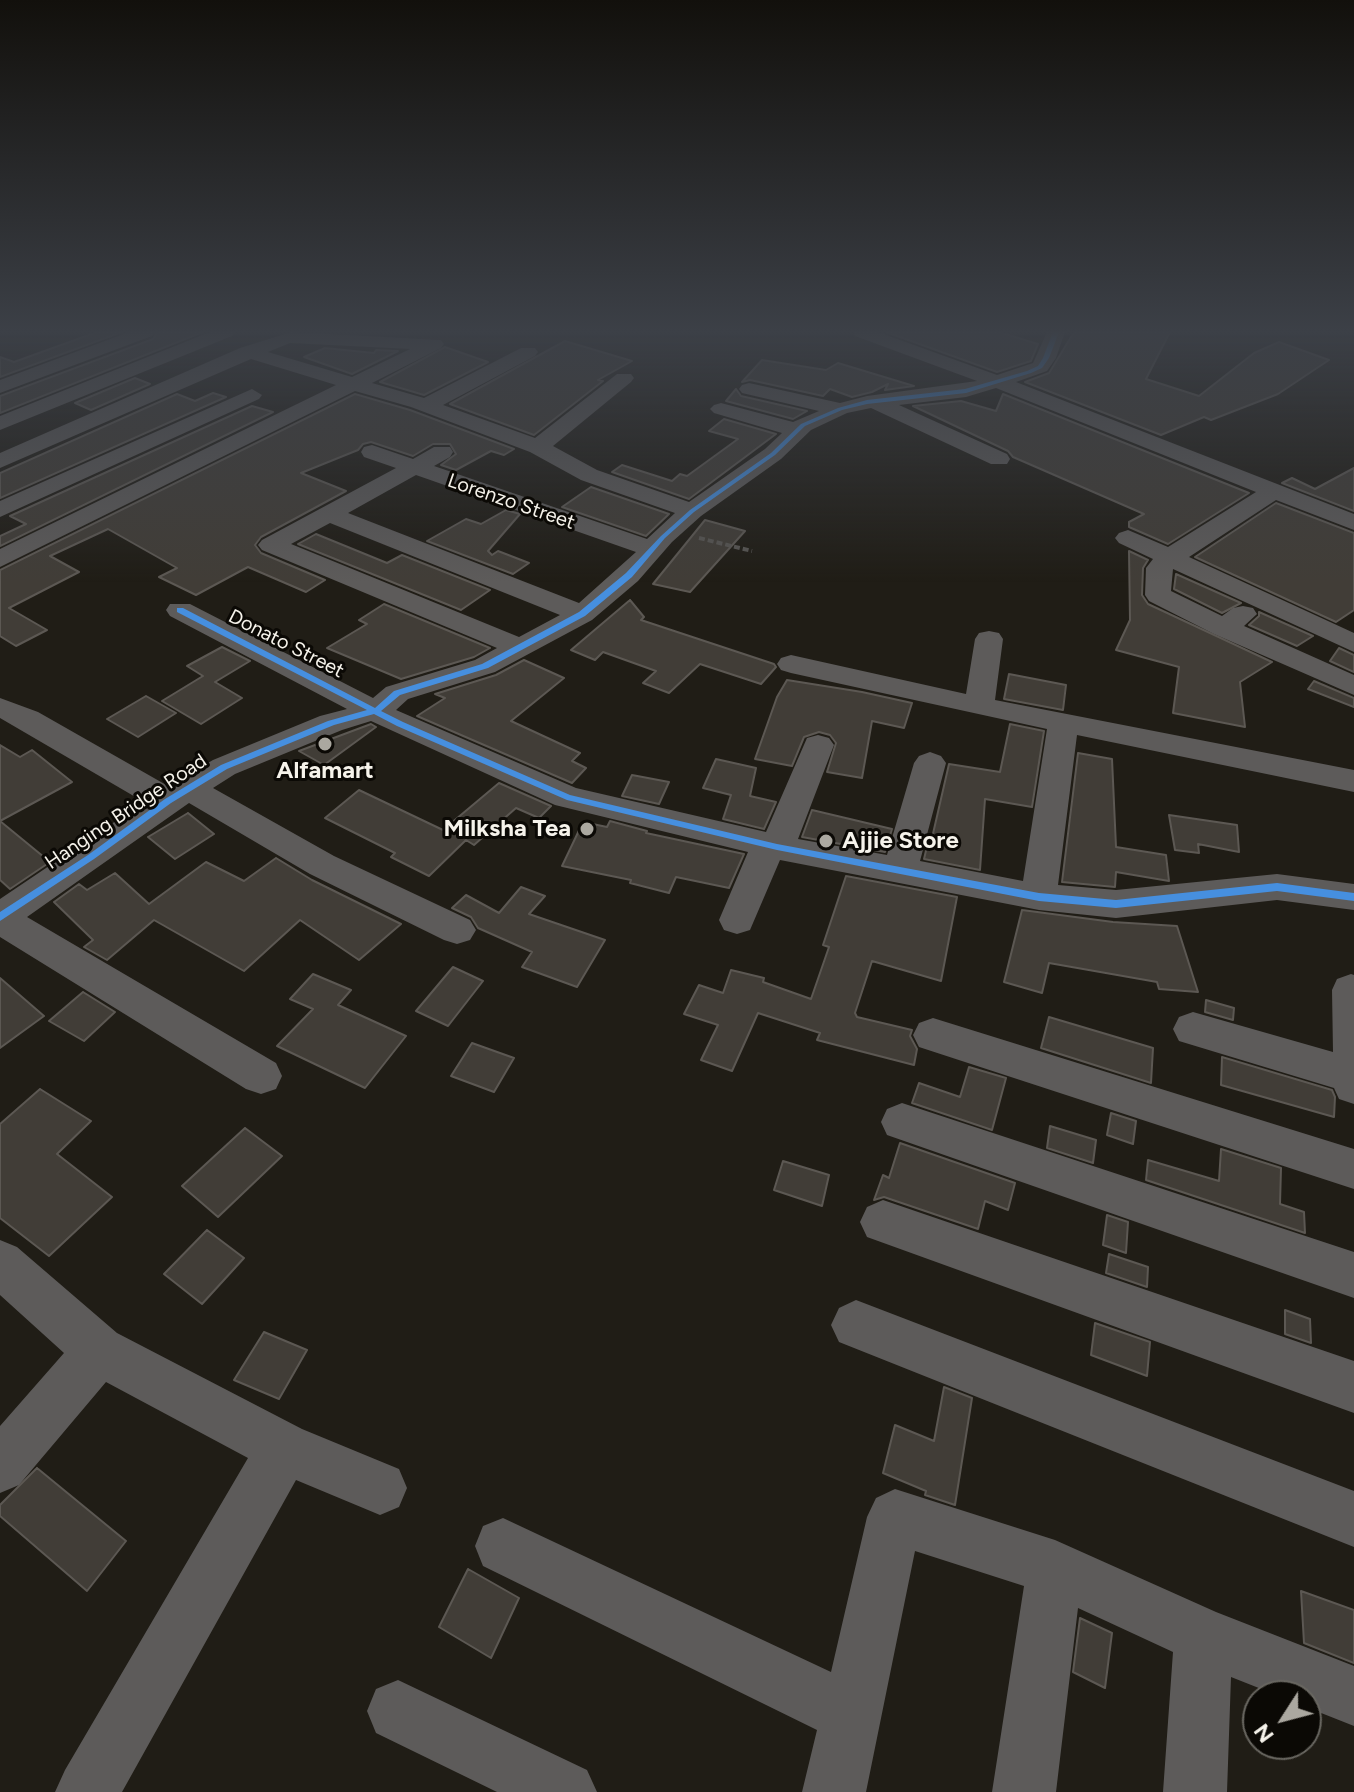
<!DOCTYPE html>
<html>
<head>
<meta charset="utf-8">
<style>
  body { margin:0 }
  #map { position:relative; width:1354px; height:1792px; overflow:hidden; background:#201d16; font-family:Figtree,sans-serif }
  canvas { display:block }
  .north { position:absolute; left:1242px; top:1680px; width:80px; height:80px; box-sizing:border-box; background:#0b0905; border:2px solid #696761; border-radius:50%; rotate:234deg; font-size:22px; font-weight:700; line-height:32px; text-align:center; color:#f6f3eb }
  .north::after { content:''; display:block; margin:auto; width:28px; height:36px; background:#aba8a0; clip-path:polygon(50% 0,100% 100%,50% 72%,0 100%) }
</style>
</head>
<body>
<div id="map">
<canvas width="1354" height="1792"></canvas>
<div class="north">N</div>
</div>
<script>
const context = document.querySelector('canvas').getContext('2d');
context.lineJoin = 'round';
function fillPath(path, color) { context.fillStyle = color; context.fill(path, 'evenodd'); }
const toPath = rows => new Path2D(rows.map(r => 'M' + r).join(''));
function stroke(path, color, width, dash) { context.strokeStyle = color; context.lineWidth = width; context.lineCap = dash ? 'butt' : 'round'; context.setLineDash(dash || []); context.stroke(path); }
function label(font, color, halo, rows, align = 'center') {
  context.font = font + ' Figtree,sans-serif'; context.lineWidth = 6; context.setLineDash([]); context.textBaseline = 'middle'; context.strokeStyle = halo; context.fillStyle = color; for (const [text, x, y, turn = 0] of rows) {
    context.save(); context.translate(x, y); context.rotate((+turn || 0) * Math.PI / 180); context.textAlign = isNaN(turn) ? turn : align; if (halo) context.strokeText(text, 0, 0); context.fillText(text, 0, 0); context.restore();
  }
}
const building = toPath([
  [97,332,122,332,0,377,0,357,14,362,97,332],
  [157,332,203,332,0,413,0,396,153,339,157,332],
  [886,332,999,332,1038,344,1031,361,997,372,886,332],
  [1074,332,1170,332,1146,379,1199,396,1254,353,1279,342,1329,360,1278,394,1211,420,1204,417,1161,435,1025,382,1049,373,1074,332],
  [565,341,632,361,598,380,603,381,534,435,450,404,565,341],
  [445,347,488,362,424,395,380,382,445,347],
  [325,348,374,353,376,350,398,351,352,374,304,357,325,348],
  [762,360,826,370,838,363,914,386,885,390,888,384,872,392,852,397,830,389,823,396,750,380,742,382,762,360],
  [135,378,150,384,91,410,75,403,135,378],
  [736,389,741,396,807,411,793,419,726,401,736,389],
  [213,393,226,397,0,498,0,473,177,394,195,401,213,393],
  [355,394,410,410,514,449,504,455,491,451,456,470,441,465,456,454,450,444,433,444,413,456,371,442,363,444,358,450,301,473,346,491,261,537,255,545,261,553,325,580,306,592,248,567,196,595,159,577,177,568,108,529,50,556,79,572,9,608,47,630,16,646,0,636,0,570,355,394],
  [1003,394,1249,493,1168,544,1129,527,1129,522,1144,514,1013,457,1008,451,913,406,961,401,996,411,1003,394],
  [252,406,273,412,0,546,0,536,26,524,10,516,252,406],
  [724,419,776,434,689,499,612,472,622,465,672,481,680,474,687,476,738,439,709,431,724,419],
  [1354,468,1354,511,1282,483,1292,478,1315,489,1354,468],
  [591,487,669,514,646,536,562,507,591,487],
  [1276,503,1354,533,1354,610,1336,622,1195,557,1276,503],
  [506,510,520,514,488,551,492,555,498,551,529,563,513,574,427,541,466,519,481,524,506,510],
  [705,520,745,531,690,592,653,584,705,520],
  [316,534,387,563,402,555,490,590,461,610,298,544,316,534],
  [1129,551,1148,560,1143,568,1142,595,1148,604,1272,662,1240,682,1245,727,1173,713,1179,667,1116,650,1130,620,1129,551],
  [1176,574,1241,603,1222,613,1174,589,1176,574],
  [630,600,644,617,641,620,774,664,776,667,761,684,700,664,669,693,643,683,656,671,603,652,595,660,571,650,630,600],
  [384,604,490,648,474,657,401,679,327,648,367,624,359,620,384,604],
  [1259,612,1313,636,1297,646,1249,625,1259,616,1259,612],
  [222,647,250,661,215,682,242,698,201,724,162,701,203,676,187,666,222,647],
  [1339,648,1354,655,1354,672,1330,661,1339,648],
  [524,660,564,678,511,721,580,753,572,761,586,768,572,783,417,716,445,698,435,694,496,675,524,660],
  [1009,674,1066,685,1063,710,1004,699,1009,674],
  [787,680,862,692,912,703,904,728,872,721,862,778,827,772,836,743,830,735,819,732,804,737,792,766,755,759,777,697,787,680],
  [1314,681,1354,698,1354,707,1308,689,1314,681],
  [146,696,176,713,138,737,107,719,146,696],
  [371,724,376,727,324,765,299,751,371,724],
  [1010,724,1044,731,1032,807,985,799,980,870,924,859,929,838,932,838,949,764,1000,772,1010,724],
  [0,745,20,757,32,750,72,782,0,821,50,862,10,889,0,880,0,745],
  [1078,753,1112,759,1116,847,1166,855,1169,881,1116,872,1115,887,1062,882,1078,753],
  [716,759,756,768,750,796,776,802,764,829,723,819,731,795,703,788,716,759],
  [632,775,669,782,659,804,622,796,632,775],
  [499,783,551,806,539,818,516,808,474,845,466,840,429,876,391,857,395,853,325,818,359,790,443,830,499,783],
  [812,810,892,829,885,852,802,837,812,810],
  [188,813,214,834,175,859,148,837,188,813],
  [1169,815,1237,825,1239,852,1198,844,1199,853,1175,850,1169,815],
  [610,821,647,831,646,833,744,854,729,888,676,877,669,893,630,883,631,880,562,866,583,822,607,827,610,821],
  [276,858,312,880,401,924,359,960,300,920,244,971,154,920,107,960,84,947,93,940,54,902,79,884,87,890,115,873,149,904,206,862,244,881,276,858],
  [846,876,957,897,941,981,872,961,855,1013,857,1017,912,1030,910,1036,917,1049,914,1065,817,1040,820,1033,758,1013,732,1071,701,1060,718,1025,684,1014,699,985,723,993,731,970,764,978,763,982,811,999,829,947,823,945,846,876],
  [521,887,545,896,529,914,605,940,577,987,522,967,532,952,478,928,471,917,452,908,466,895,499,913,521,887],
  [1022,910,1113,922,1177,926,1198,992,1159,989,1157,982,1049,963,1042,993,1004,982,1022,910],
  [453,967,483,981,448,1026,416,1011,453,967],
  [313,974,351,990,338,1005,406,1036,365,1088,277,1046,313,1009,290,999,313,974],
  [0,978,44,1016,0,1048,0,978],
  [83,992,115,1012,84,1041,49,1021,83,992],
  [1206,1000,1234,1008,1233,1020,1205,1012,1206,1000],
  [1049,1017,1153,1048,1151,1083,1041,1048,1049,1017],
  [472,1043,514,1058,494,1092,451,1076,472,1043],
  [1222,1057,1332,1090,1335,1097,1334,1117,1221,1085,1222,1057],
  [969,1067,1006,1078,992,1130,912,1103,919,1083,960,1097,969,1067],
  [40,1089,91,1121,57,1154,112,1197,49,1256,0,1218,0,1124,40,1089],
  [1111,1113,1136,1121,1133,1144,1107,1135,1111,1113],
  [1050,1126,1096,1140,1093,1163,1047,1148,1050,1126],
  [245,1128,282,1156,218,1217,182,1186,245,1128],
  [900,1143,1015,1183,1008,1210,985,1201,978,1229,884,1197,874,1200,883,1175,889,1178,900,1143],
  [1221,1149,1281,1168,1280,1204,1304,1212,1305,1233,1146,1180,1148,1160,1219,1181,1221,1149],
  [783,1161,829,1175,822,1206,774,1190,783,1161],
  [1107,1215,1128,1222,1126,1253,1103,1245,1107,1215],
  [207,1230,244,1258,202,1304,164,1274,207,1230],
  [1109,1254,1148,1267,1147,1287,1106,1273,1109,1254],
  [1285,1310,1310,1319,1311,1343,1285,1334,1285,1310],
  [1095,1323,1150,1342,1147,1376,1091,1355,1095,1323],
  [264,1332,307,1350,279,1399,234,1380,264,1332],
  [944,1387,972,1398,955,1505,925,1495,926,1491,883,1473,895,1425,934,1441,944,1387],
  [37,1468,126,1541,87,1591,0,1516,0,1505,37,1468],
  [468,1569,519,1598,491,1658,439,1627,468,1569],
  [1301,1591,1354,1610,1354,1663,1304,1643,1301,1591],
  [1080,1618,1112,1633,1105,1688,1073,1672,1080,1618]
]);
const path = toPath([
  [699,538,752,551]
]);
const minor = toPath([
  [129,332,154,332,152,336,0,393,0,380,129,332],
  [210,332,234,332,232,336,0,430,0,416,210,332],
  [291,332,441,340,444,344,441,348,372,383,424,398,521,348,535,348,538,352,535,356,443,405,535,438,617,374,631,374,634,378,631,382,553,446,597,470,689,502,765,449,782,433,714,413,710,409,714,405,721,403,793,422,819,411,742,393,739,389,742,385,749,383,840,403,867,396,977,381,855,336,853,332,878,332,997,375,1033,363,1047,332,1065,332,1056,358,1047,371,1016,382,1354,514,1354,530,1276,500,1189,557,1354,633,1354,652,1173,569,1171,591,1222,616,1233,608,1243,606,1253,608,1257,614,1244,626,1354,675,1354,695,1214,634,1149,601,1145,595,1146,568,1153,559,1119,543,1115,538,1119,533,1128,530,1168,547,1256,492,996,388,966,397,899,405,1007,454,1010,459,1007,464,991,464,871,408,847,413,811,430,781,459,701,516,672,542,638,581,592,620,495,672,408,699,396,710,576,788,766,832,807,738,818,735,829,738,834,745,798,839,887,855,914,763,919,756,930,752,941,756,946,763,920,861,1023,881,1047,729,791,673,781,670,777,664,781,658,791,655,966,694,975,639,979,633,989,631,999,633,1003,639,995,700,1354,770,1354,792,1077,735,1058,885,1116,890,1277,874,1354,884,1354,910,1277,900,1116,918,1039,910,780,860,750,930,737,934,724,930,719,920,748,852,555,805,371,721,342,730,235,774,213,788,334,856,470,920,476,930,470,940,457,944,444,940,310,874,189,803,27,917,276,1063,282,1076,276,1089,261,1094,246,1089,0,937,0,899,144,802,0,718,0,698,38,712,168,786,213,760,320,716,347,709,170,616,166,610,170,604,190,604,373,698,386,687,475,660,497,648,262,550,258,545,262,540,396,468,364,457,361,452,364,447,372,445,413,459,434,447,450,447,453,452,450,457,434,466,647,539,675,513,581,480,530,452,411,407,355,391,0,567,0,549,336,385,251,359,0,468,0,453,240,348,291,332],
  [290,343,410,349,352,377,268,352,290,343],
  [416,475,636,552,579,603,348,513,416,475],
  [330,523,560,615,519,637,291,544,330,523],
  [252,389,262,395,259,399,0,517,0,501,252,389],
  [1351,974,1354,975,1354,1104,1339,1099,1334,1088,1179,1041,1173,1029,1179,1017,1193,1012,1333,1052,1332,990,1337,979,1351,974],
  [933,1018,1354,1149,1354,1189,919,1047,913,1035,919,1023,933,1018],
  [902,1103,1354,1252,1354,1298,887,1135,881,1122,887,1109,902,1103],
  [883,1200,1354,1361,1354,1413,867,1237,860,1222,867,1207,883,1200],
  [0,1240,17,1247,117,1333,302,1429,399,1469,407,1488,399,1507,380,1515,296,1480,122,1792,55,1792,65,1770,248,1458,106,1382,19,1485,0,1493,0,1426,64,1353,0,1295,0,1240],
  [856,1300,1354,1491,1354,1547,839,1342,831,1325,839,1308,856,1300],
  [895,1489,1055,1540,1216,1612,1354,1666,1354,1726,1306,1707,1306,1696,1279,1696,1231,1677,1227,1792,1163,1792,1173,1652,1078,1608,1056,1792,992,1792,1024,1586,915,1551,866,1792,802,1792,817,1730,483,1566,475,1546,483,1526,503,1518,831,1672,867,1517,876,1498,895,1489],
  [398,1680,587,1770,597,1792,497,1792,376,1733,367,1711,376,1689,398,1680]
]);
const cycleway = toPath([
  [1053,332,1059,332,1049,358,1042,368,1031,373,966,393,867,404,842,410,805,426,775,455,694,512,665,538,632,577,585,616,488,668,400,695,381,711,403,722,570,795,777,844,1039,893,1116,900,1277,883,1354,893,1354,901,1277,891,1116,908,1039,901,777,850,567,800,397,726,374,714,334,725,227,769,171,803,94,859,0,921,0,912,88,855,165,799,221,765,328,721,367,710,177,612,177,608,183,608,375,708,394,691,482,664,579,612,626,573,661,536,690,510,771,453,801,424,838,408,867,400,965,389,1027,371,1038,366,1043,358,1053,332]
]);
const markers = [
  [325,744,8,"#aba8a0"],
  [587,829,8,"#aba8a0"],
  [826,841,8,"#aba8a0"]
];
const farStreetnames = [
  ["Lorenzo Street",511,502,19],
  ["Donato Street",286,644,27],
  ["Hanging Bridge Road",126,812,-34]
];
const poiNames = [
  ["Alfamart",325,771],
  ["Milksha Tea",571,829,"right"],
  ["Ajjie Store",842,841,"left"]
];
fillPath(building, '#413d37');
stroke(building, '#5c5853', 2);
stroke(path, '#575552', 4, [6, 3]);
fillPath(minor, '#5d5b5a');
fillPath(cycleway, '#468fdf');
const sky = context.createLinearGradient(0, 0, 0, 582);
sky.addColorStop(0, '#12100c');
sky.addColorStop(0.57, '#3c4047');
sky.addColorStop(1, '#3c404700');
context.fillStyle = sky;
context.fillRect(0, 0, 1354, 582);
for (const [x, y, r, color] of markers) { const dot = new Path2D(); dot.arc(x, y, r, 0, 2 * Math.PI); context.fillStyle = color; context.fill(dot); stroke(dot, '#0b0905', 3); }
label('20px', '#f6f3eb', '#0b0905', farStreetnames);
label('bold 24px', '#f6f3eb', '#0b0905', poiNames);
</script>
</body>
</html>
